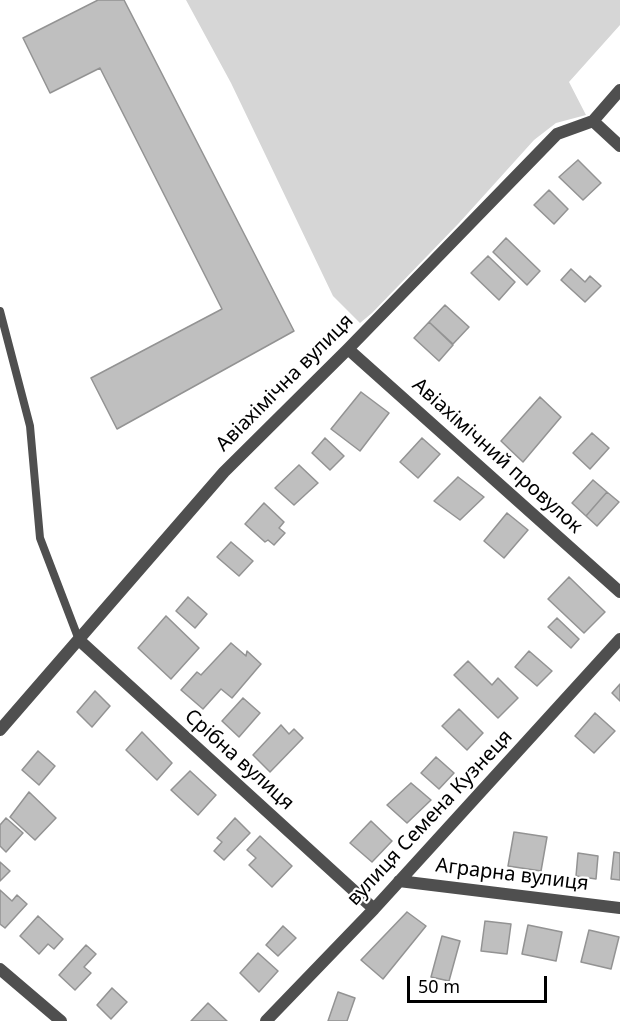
<!DOCTYPE html>
<html>
<head>
<meta charset="utf-8">
<style>
  body { margin:0 }
  #map { position:relative; width:620px; height:1021px; overflow:hidden; background:#fff; font-family:"Noto Sans",sans-serif }
  canvas { display:block }
  .scale { position:absolute; left:407px; top:976px; width:140px; height:27px; box-sizing:border-box; border:3px solid #000; border-top:0; padding-left:8px; font-size:18px; line-height:21px; white-space:nowrap; color:#000; -webkit-text-stroke:4px #fff; paint-order:stroke }
</style>
</head>
<body>
<div id="map">
<canvas width="620" height="1021"></canvas>
<div class="scale">50 m</div>
</div>
<script>
const context = document.querySelector('canvas').getContext('2d');
context.lineJoin = 'round';
function fillPath(path, color) { context.fillStyle = color; context.fill(path, 'evenodd'); }
const toPath = rows => new Path2D(rows.map(r => 'M' + r).join(''));
function stroke(path, color, width, dash) { context.strokeStyle = color; context.lineWidth = width; context.lineCap = dash ? 'butt' : 'round'; context.setLineDash(dash || []); context.stroke(path); }
function label(font, color, halo, rows, align = 'center') {
  context.font = font + ' "Noto Sans",sans-serif'; context.lineWidth = 4.5; context.setLineDash([]); context.textBaseline = 'middle'; context.strokeStyle = halo; context.fillStyle = color; for (const [text, x, y, turn = 0] of rows) {
    context.save(); context.translate(x, y); context.rotate((+turn || 0) * Math.PI / 180); context.textAlign = isNaN(turn) ? turn : align; if (halo) context.strokeText(text, 0, 0); context.fillText(text, 0, 0); context.restore();
  }
}
const green = toPath([
  [186,0,620,0,620,25,569,82,586,115,556,123,534,140,459,223,372,313,360,323,333,296,231,83]
]);
const building = toPath([
  [98,0,124,0,294,331,117,429,91,378,222,309,100,68,50,93,23,38,98,0],
  [578,160,601,183,583,200,559,177,578,160],
  [549,190,568,209,554,224,534,205,549,190],
  [506,238,540,271,527,285,493,252,506,238],
  [488,256,515,282,499,300,471,273,488,256],
  [571,269,585,282,590,276,601,286,585,302,561,280,571,269],
  [445,305,469,327,453,344,429,322,445,305],
  [429,322,453,345,439,361,414,338,429,322],
  [361,392,389,413,360,451,331,429,361,392],
  [540,397,561,417,523,462,501,441,540,397],
  [592,433,609,448,590,469,573,453,592,433],
  [325,438,344,456,330,470,312,453,325,438],
  [422,438,440,454,418,478,400,462,422,438],
  [299,465,318,483,294,505,275,488,299,465],
  [458,477,484,497,460,520,434,501,458,477],
  [593,480,607,492,586,516,572,503,593,480],
  [607,492,619,502,597,526,586,516,607,492],
  [264,503,284,522,279,528,285,533,274,545,268,540,265,542,245,524,264,503],
  [507,513,528,530,504,558,484,541,507,513],
  [231,542,253,561,239,576,217,557,231,542],
  [569,577,605,612,584,633,548,599,569,577],
  [188,597,207,614,195,628,176,611,188,597],
  [166,616,199,648,171,679,138,648,166,616],
  [557,618,579,639,571,648,548,627,557,618],
  [231,643,246,656,247,651,261,664,232,698,221,689,203,709,181,690,197,672,201,675,231,643],
  [529,651,552,671,537,686,515,667,529,651],
  [468,661,492,685,498,678,518,698,498,718,454,675,468,661],
  [620,684,620,701,612,693,620,684],
  [95,691,110,706,92,727,77,712,95,691],
  [243,698,260,713,239,737,222,721,243,698],
  [459,709,483,733,467,750,442,726,459,709],
  [595,713,615,731,594,753,575,736,595,713],
  [281,725,289,734,294,729,303,738,270,772,253,755,281,725],
  [142,732,172,763,157,780,126,750,142,732],
  [38,751,55,766,39,785,22,770,38,751],
  [436,757,454,773,439,789,421,773,436,757],
  [190,771,216,795,198,815,171,790,190,771],
  [411,783,431,800,407,823,387,805,411,783],
  [29,792,56,818,35,840,10,817,29,792],
  [6,818,23,833,6,852,0,846,0,825,6,818],
  [235,818,250,833,224,860,214,851,222,842,217,838,235,818],
  [371,821,392,841,372,862,350,843,371,821],
  [514,832,547,837,541,871,508,866,514,832],
  [260,836,292,866,272,887,249,865,256,858,247,850,260,836],
  [614,852,620,853,620,880,611,879,614,852],
  [578,853,598,856,596,879,576,876,578,853],
  [0,862,10,871,0,881,0,862],
  [0,890,12,901,17,895,27,904,5,928,0,924,0,890],
  [407,912,426,926,383,979,361,960,407,912],
  [38,916,63,939,54,949,48,944,39,954,20,936,38,916],
  [485,921,511,924,507,954,481,951,485,921],
  [528,925,562,932,556,961,522,954,528,925],
  [283,926,296,938,278,956,266,945,283,926],
  [589,930,619,937,611,969,581,962,589,930],
  [442,936,460,941,449,981,431,977,442,936],
  [86,945,96,954,84,967,91,973,75,990,59,975,86,945],
  [258,953,278,971,259,992,240,973,258,953],
  [112,988,127,1002,111,1019,97,1005,112,988],
  [338,992,355,998,347,1021,328,1021,338,992],
  [208,1003,227,1021,191,1021,208,1003]
]);
const lane = toPath([
  [0,311,30,426,40,538,79,640]
]);
const street = toPath([
  [593,121,620,146],
  [348,349,620,592],
  [79,640,374,909],
  [0,730,224,472,348,349,557,134,593,121,620,90],
  [399,881,620,908],
  [0,969,61,1021],
  [266,1021,374,909,620,639]
]);
const streetNames = [
  ["Авіахімічна вулиця",285,383,-45],
  ["Авіахімічний провулок",497,456,42],
  ["Срібна вулиця",239,760,42],
  ["вулиця Семена Кузнеця",430,818,-47],
  ["Аграрна вулиця",512,875,7]
];
fillPath(green, '#d6d6d6');
fillPath(building, '#bfbfbf');
stroke(building, '#939393', 1.5);
stroke(lane, '#4f4f4f', 8);
stroke(street, '#4f4f4f', 12);
label('20px', '#000', '#fff', streetNames);
</script>
</body>
</html>
